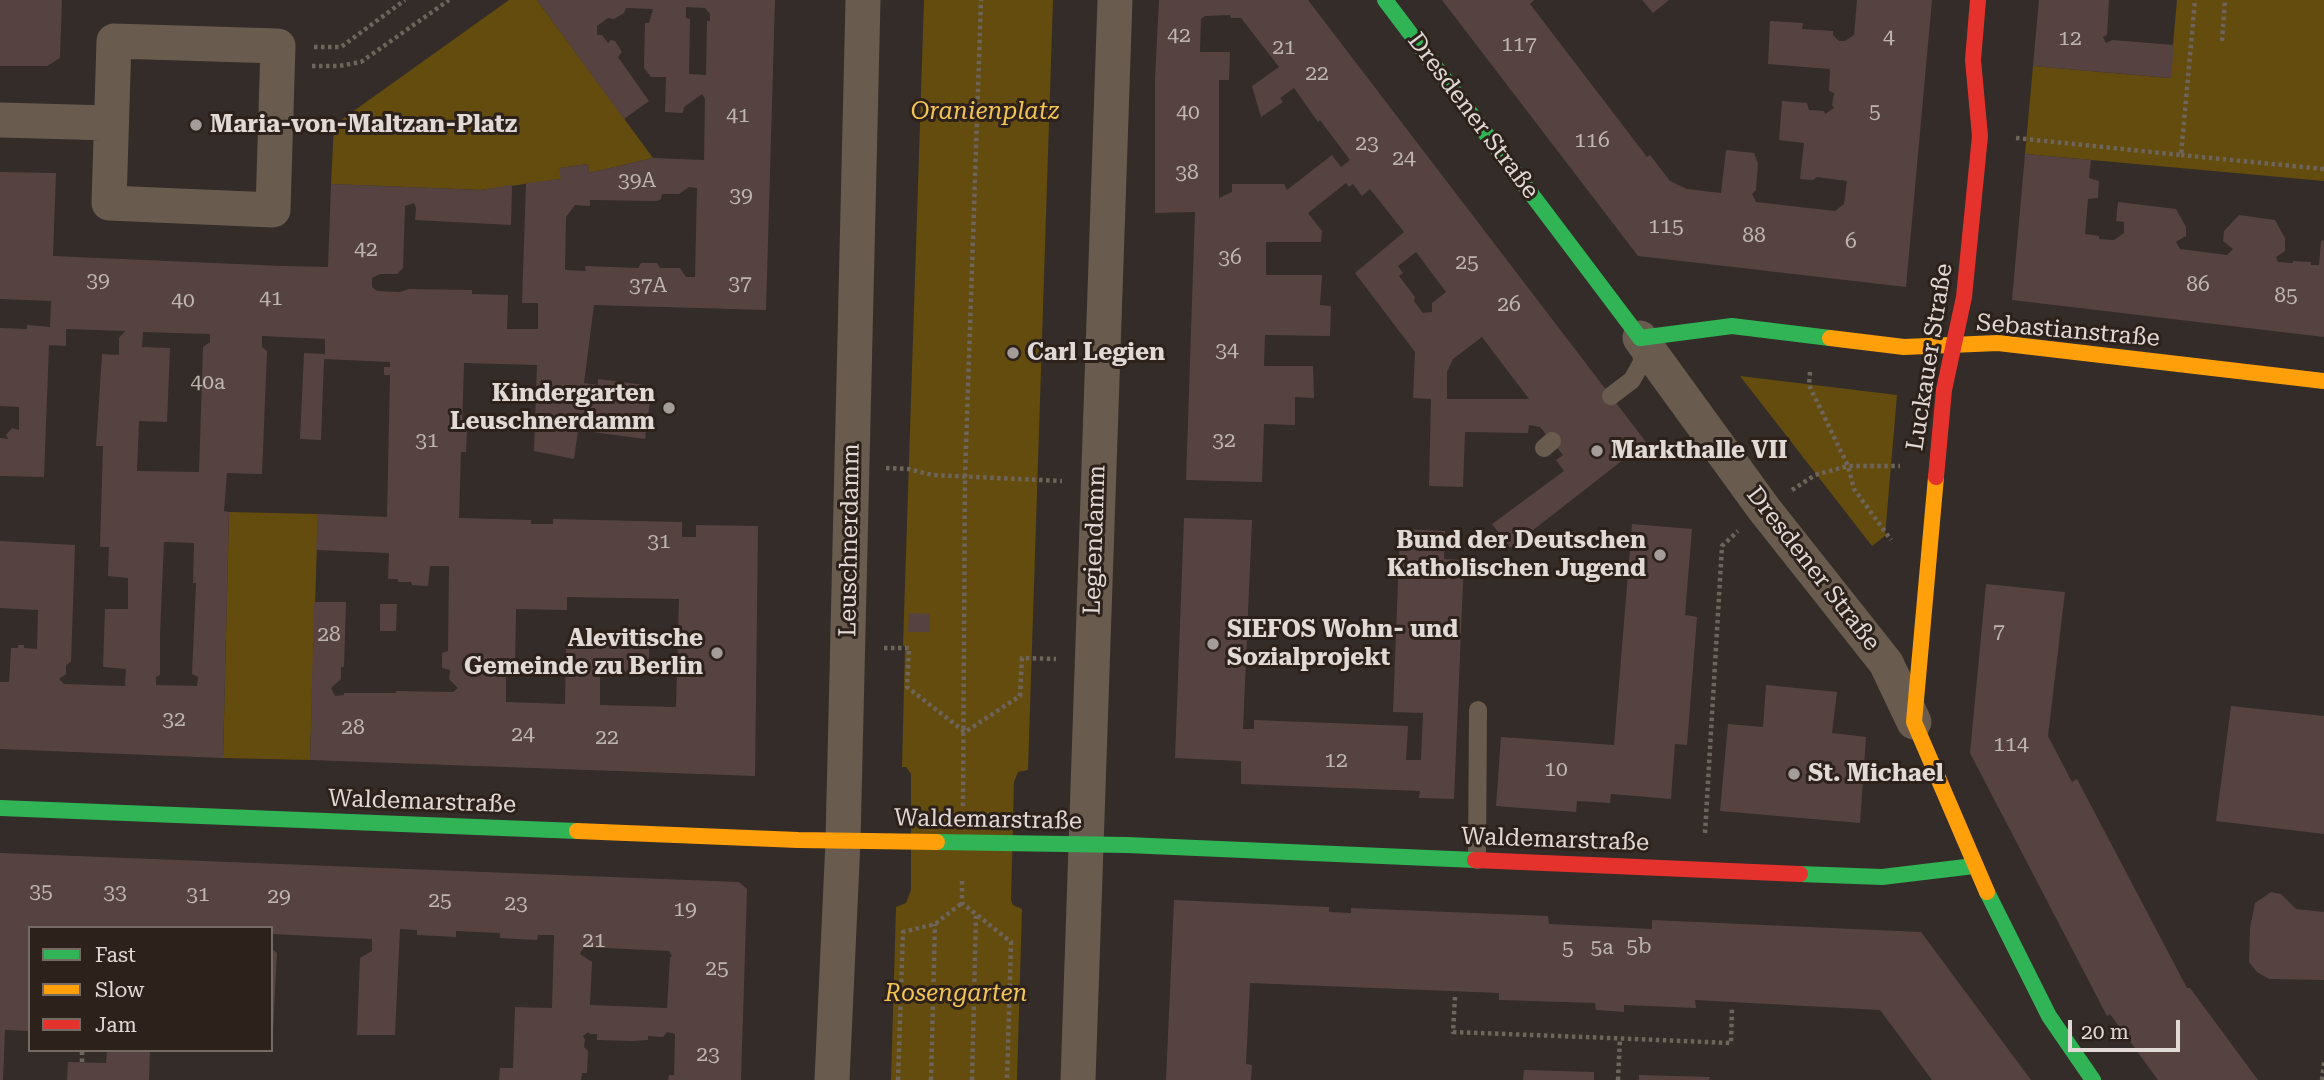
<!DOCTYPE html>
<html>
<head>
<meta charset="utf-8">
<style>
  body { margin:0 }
  #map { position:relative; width:2324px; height:1080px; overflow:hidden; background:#332c29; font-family:"Roboto Serif",serif }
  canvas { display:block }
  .legend { position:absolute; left:28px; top:926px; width:245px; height:126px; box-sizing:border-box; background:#2d211b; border:2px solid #756b65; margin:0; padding:9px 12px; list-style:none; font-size:21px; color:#e1d9d5 }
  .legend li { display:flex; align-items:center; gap:14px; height:35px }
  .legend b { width:35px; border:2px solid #756b65 }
  .scale { position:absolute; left:2068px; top:1020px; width:112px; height:32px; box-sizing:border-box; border:4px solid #e1d9d5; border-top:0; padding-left:9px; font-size:21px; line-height:24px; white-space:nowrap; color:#e1d9d5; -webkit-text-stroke:5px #2d211b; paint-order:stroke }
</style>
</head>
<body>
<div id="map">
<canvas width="2324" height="1080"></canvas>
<ul class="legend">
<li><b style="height:9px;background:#30b455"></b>Fast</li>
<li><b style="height:9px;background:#ff9f0a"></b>Slow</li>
<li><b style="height:9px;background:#e5322d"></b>Jam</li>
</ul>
<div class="scale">20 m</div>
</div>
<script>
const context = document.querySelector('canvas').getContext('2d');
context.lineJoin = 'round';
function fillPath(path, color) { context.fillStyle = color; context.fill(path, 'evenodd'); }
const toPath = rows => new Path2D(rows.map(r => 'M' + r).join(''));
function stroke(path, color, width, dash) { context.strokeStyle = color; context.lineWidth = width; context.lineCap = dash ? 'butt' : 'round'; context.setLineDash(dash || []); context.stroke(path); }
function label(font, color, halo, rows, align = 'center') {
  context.font = font + ' "Roboto Serif",serif'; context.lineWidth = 6; context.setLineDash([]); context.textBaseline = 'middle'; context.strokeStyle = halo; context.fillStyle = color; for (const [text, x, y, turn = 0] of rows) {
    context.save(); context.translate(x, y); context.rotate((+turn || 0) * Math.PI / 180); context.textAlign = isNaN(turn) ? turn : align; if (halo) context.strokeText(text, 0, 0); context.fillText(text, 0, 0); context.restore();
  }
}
const green = toPath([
  [509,0,537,0,653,158,589,173,588,164,560,168,561,179,481,190,331,184,334,125],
  [924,0,1053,0,1028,770,1018,772,1014,782,1011,900,1013,905,1022,909,1017,1080,891,1080,896,907,906,903,911,890,911,774,906,767,902,767,905,647,903,645],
  [2177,0,2324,0,2324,181,2025,154,2033,66,2170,78],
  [1740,376,1897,395,1885,536,1872,546],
  [229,512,318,514,310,760,223,758]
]);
const building = toPath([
  [0,0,62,0,60,58,47,66,0,66],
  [537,0,775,0,766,310,594,305,584,383,598,385,598,379,652,386,645,439,592,432,593,427,579,424,574,459,534,451,537,365,464,363,462,430,467,430,466,452,461,452,459,518,531,520,531,524,553,524,553,519,682,522,682,537,696,537,696,525,758,526,755,776,310,760,314,602,346,602,344,667,341,667,341,679,331,688,335,696,344,695,344,693,396,693,396,691,453,692,458,688,449,679,450,670,442,668,442,653,448,651,449,566,430,566,428,586,412,585,411,582,398,582,398,579,388,579,389,553,316,550,318,514,387,517,390,375,384,375,384,367,390,367,390,362,324,359,321,440,300,439,304,353,325,354,325,339,262,336,262,347,267,351,262,474,227,473,224,511,229,512,223,758,0,749,0,682,9,682,11,648,18,648,18,645,24,645,24,648,37,649,38,610,0,608,0,541,75,545,71,662,66,665,66,674,59,679,64,684,125,686,126,669,103,667,105,609,128,609,128,578,108,576,109,547,100,547,103,446,96,446,102,354,119,355,119,338,125,331,66,329,66,346,49,345,44,477,0,476,0,438,8,439,6,435,12,428,19,430,19,407,0,406,0,328,27,329,27,325,50,327,51,301,0,299,0,172,56,173,53,256,283,266,328,267,331,184,481,190,512,185,511,225,415,220,416,208,414,203,405,206,403,268,397,274,380,274,372,278,372,287,377,291,400,292,409,289,472,290,472,294,508,295,507,329,538,329,538,303,522,303,526,183,561,179,559,168,588,164,589,173,653,158,704,160,705,99,702,94,684,107,683,113,665,112,666,77,651,77,644,68,645,23,649,23,653,9,626,8,624,13,614,19,608,18,597,26,597,35,602,35,608,43,611,40,615,41,622,52,618,57,649,101,624,119],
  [686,7,705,8,710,14,710,21,707,21,706,75,689,74,690,19,686,18],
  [689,187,697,188,695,277,686,277,680,268,660,268,657,263,641,263,638,268,585,266,586,271,565,270,566,217,575,205,590,206,590,200,657,201,661,199,662,194,679,194],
  [143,332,210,334,210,342,203,347,199,472,137,471,139,421,167,422,170,348,142,347],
  [164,542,194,543,193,583,196,583,192,674,198,677,197,686,156,685,156,677,160,675,160,634],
  [567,597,679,599,676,707,600,705,600,664,609,664,609,672,649,673,649,646,566,643,565,704,506,702,506,669,515,669,516,609,567,610],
  [1159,0,1308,0,1646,442,1510,548,1492,524,1564,471,1556,460,1563,455,1540,427,1529,425,1528,433,1465,432,1463,487,1429,486,1431,399,1413,398,1415,352,1355,273,1404,232,1370,189,1362,196,1353,184,1349,187,1346,183,1308,213,1322,231,1321,242,1266,242,1266,275,1322,275,1320,305,1331,306,1330,336,1265,335,1264,366,1313,366,1314,398,1295,397,1295,425,1264,424,1262,482,1186,480,1195,212,1155,213,1155,79],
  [1230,15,1231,18,1241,18,1279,67,1252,86,1261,117,1283,102,1280,98,1294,88,1318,122,1320,120,1350,160,1341,167,1332,155,1287,190,1284,184,1232,184,1232,192,1219,198,1219,80,1229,80,1230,52,1200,52,1201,19,1205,16],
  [1416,252,1446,292,1432,303,1432,312,1423,313,1414,301,1415,297,1399,276,1403,273,1398,266],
  [1482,337,1529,399,1447,399,1447,372,1453,359],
  [1442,0,1534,0,1530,4,1647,157,1650,155,1670,181,1687,189,1721,193,1726,150,1754,153,1758,163,1756,190,1752,194,1756,202,1835,211,1844,204,1847,181,1817,177,1813,180,1800,179,1804,143,1779,140,1782,101,1807,103,1809,110,1824,111,1825,114,1834,108,1832,105,1834,93,1829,91,1830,69,1768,64,1770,21,1803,23,1802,29,1833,31,1833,35,1839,41,1845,41,1854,35,1857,0,1932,0,1906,287,1638,256],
  [1642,0,1669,0,1653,13],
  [2039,0,2109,0,2107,35,2103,37,2106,43,2112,40,2174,45,2171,78,2033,66],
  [2025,154,2091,160,2089,178,2099,181,2098,198,2088,199,2085,234,2099,236,2099,239,2114,240,2124,233,2124,222,2116,221,2118,202,2176,209,2186,227,2186,236,2176,242,2180,249,2227,255,2233,249,2223,241,2224,231,2239,215,2275,220,2285,238,2285,251,2276,257,2278,262,2293,263,2293,261,2311,262,2311,265,2319,265,2321,241,2324,240,2324,337,2012,300],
  [1184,518,1252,520,1243,729,1254,729,1254,720,1408,726,1406,760,1421,760,1423,713,1393,712,1400,529,1445,531,1444,559,1464,560,1454,799,1419,798,1420,791,1241,784,1241,761,1175,758],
  [1632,524,1692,529,1685,615,1697,617,1687,745,1675,744,1671,799,1611,794,1610,803,1577,801,1576,812,1496,806,1501,737,1614,745],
  [1986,584,2065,592,2048,736,2072,782,2077,779,2187,988,2190,988,2258,1080,2158,1080,2110,1014,2107,1016,1970,753],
  [380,604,397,604,396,631,380,631],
  [909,613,930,614,929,632,908,632],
  [1766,685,1837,692,1832,733,1866,737,1860,823,1720,811,1728,724,1763,727],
  [2231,706,2324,716,2324,834,2216,821],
  [0,853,739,882,747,889,741,1080,668,1080,669,1075,674,1075,675,1034,667,1032,663,1037,648,1036,648,1040,632,1041,597,1040,597,1034,590,1034,588,1032,583,1036,585,1040,584,1047,588,1051,587,1073,582,1073,581,1080,499,1080,500,1068,513,1068,515,1007,552,1008,554,935,538,935,537,940,500,938,500,933,456,931,456,937,417,935,417,930,400,929,395,1035,357,1035,360,958,372,951,372,939,271,934,271,928,30,928,30,1031,5,1030,3,1080,0,1080],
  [584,947,669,951,672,956,670,958,667,1008,590,1005,592,962,580,954],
  [2271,892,2281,894,2296,909,2324,912,2324,980,2269,979,2257,972,2249,962,2250,928,2255,903],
  [1174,900,1329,907,1329,912,1351,913,1351,908,1548,916,1549,924,1652,929,1652,920,1921,932,2031,1080,1932,1080,1880,1010,1695,1000,1696,1008,1624,1005,1624,1012,1596,1010,1595,1003,1499,1000,1499,993,1250,983,1246,1064,1252,1065,1251,1080,1166,1080],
  [271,948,277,953,273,1031,271,1031],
  [107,1050,150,1050,149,1080,67,1080,68,1062,106,1063],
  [1524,1070,1594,1072,1594,1080,1523,1080],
  [1639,1075,1710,1077,1709,1080,1639,1080]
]);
const path = toPath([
  [2222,41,2225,0],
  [314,47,341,47,405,0],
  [312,66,339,66,361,62,449,0],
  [2016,138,2181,155,2195,0],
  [2181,155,2324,169],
  [1810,372,1809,385,1848,466,1854,489,1891,540],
  [886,468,909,469,932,475,1062,481],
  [1792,490,1815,475,1848,466,1900,466],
  [884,648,909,648,907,687,965,732,1020,696,1022,658,1056,659],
  [963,806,965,477,981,0],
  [1705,833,1722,546,1738,531],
  [962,881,962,903,1011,942,1007,1080],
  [1455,997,1453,1032,1610,1038,1731,1043,1732,1008],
  [82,1062,82,1050],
  [898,1080,903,932,935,924,962,903],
  [931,1080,935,924],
  [972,1080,976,916],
  [1618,1080,1620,1038],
  [2322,1080,2324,1062]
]);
const lane = toPath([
  [1611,396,1632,380,1642,362,1641,345],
  [1544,448,1552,441],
  [1477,860,1478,710]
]);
const street = toPath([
  [114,41,278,46,273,210,109,203,114,41],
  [0,120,111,123],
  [1640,338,1764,509,1886,663,1914,722],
  [832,1080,843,841,863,0],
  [1078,1080,1115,0]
]);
const fast = toPath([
  [1385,0,1640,338,1732,326,1830,338],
  [0,808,577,831],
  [937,842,1127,845,1475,860],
  [1800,874,1882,877,1974,866],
  [1987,892,2049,1016,2093,1080]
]);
const slow = toPath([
  [1830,338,1904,347,1998,343,2324,381],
  [1936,477,1914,722,1987,892],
  [577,831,798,840,937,842]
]);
const jam = toPath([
  [1936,477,1944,390,1964,297,1980,136,1973,60,1978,0],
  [1475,860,1800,874]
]);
const markers = [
  [196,125,7,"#a49c99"],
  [1013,353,7,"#a49c99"],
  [669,408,7,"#a49c99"],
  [1597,451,7,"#a49c99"],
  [1660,555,7,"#a49c99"],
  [1213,644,7,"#a49c99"],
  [717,653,7,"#a49c99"],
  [1794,774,7,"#a49c99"]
];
const numberNames = [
  ["42",1179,36],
  ["4",1889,38],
  ["12",2070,39],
  ["117",1519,45],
  ["21",1284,48],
  ["22",1317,74],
  ["5",1875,112],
  ["40",1188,113],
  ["41",738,116],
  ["116",1592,141],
  ["23",1367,144],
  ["24",1404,159],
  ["38",1187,173],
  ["39A",637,181],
  ["39",741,196],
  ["115",1666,227],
  ["88",1754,236],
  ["6",1851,242],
  ["42",366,250],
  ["36",1230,258],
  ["25",1467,263],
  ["39",98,281],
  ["37",740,284],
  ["86",2198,285],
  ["37A",648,286],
  ["85",2286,296],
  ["41",271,299],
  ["40",183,301],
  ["26",1509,305],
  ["34",1227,351],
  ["40a",208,383],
  ["31",427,441],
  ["32",1224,441],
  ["31",659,542],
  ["7",1999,632],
  ["28",329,635],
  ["32",174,720],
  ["28",353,728],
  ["24",523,735],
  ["22",607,738],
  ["114",2011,745],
  ["12",1336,761],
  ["10",1556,770],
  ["35",41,892],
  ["33",115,893],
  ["31",198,895],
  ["29",279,897],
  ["25",440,901],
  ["23",516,904],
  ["19",685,910],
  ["21",594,941],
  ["5b",1639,947],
  ["5a",1602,948],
  ["5",1568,949],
  ["25",717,969],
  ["23",708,1055]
];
const parkNames = [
  ["Oranienplatz",985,112],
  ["Rosengarten",956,994]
];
const streetNames = [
  ["Dresdener Straße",1473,116,53],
  ["Sebastianstraße",2068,331,5],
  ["Luckauer Straße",1930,357,-81],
  ["Leuschnerdamm",850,540,-89],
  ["Legiendamm",1095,540,-88],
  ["Dresdener Straße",1813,569,52],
  ["Waldemarstraße",422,802,2],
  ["Waldemarstraße",988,820,1],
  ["Waldemarstraße",1555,840,2]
];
const poiNames = [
  ["Maria-von-Maltzan-Platz",210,125],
  ["Carl Legien",1027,353],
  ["Kindergarten",655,394,"right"],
  ["Leuschnerdamm",655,422,"right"],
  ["Markthalle VII",1611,451],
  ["Bund der Deutschen",1646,541,"right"],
  ["Katholischen Jugend",1646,569,"right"],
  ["SIEFOS Wohn- und",1227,630],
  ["Sozialprojekt",1227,658],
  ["Alevitische",703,639,"right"],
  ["Gemeinde zu Berlin",703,667,"right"],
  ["St. Michael",1808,774]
];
fillPath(green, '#634c0e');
fillPath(building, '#564341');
stroke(path, '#6d645b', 4.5, [3.5, 3.5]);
stroke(lane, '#695c4e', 18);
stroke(street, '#695c4e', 35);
stroke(fast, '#30b455', 16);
stroke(slow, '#ff9f0a', 16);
stroke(jam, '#e5322d', 16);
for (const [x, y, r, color] of markers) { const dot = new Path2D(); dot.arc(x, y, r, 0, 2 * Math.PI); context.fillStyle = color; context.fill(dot); stroke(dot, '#2d211b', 2.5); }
label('21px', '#beb4b0', null, numberNames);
label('italic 24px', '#f3c453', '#2d211b', parkNames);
label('24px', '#e1d9d5', '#2d211b', streetNames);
label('bold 24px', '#e1d9d5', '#2d211b', poiNames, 'left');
</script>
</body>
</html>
